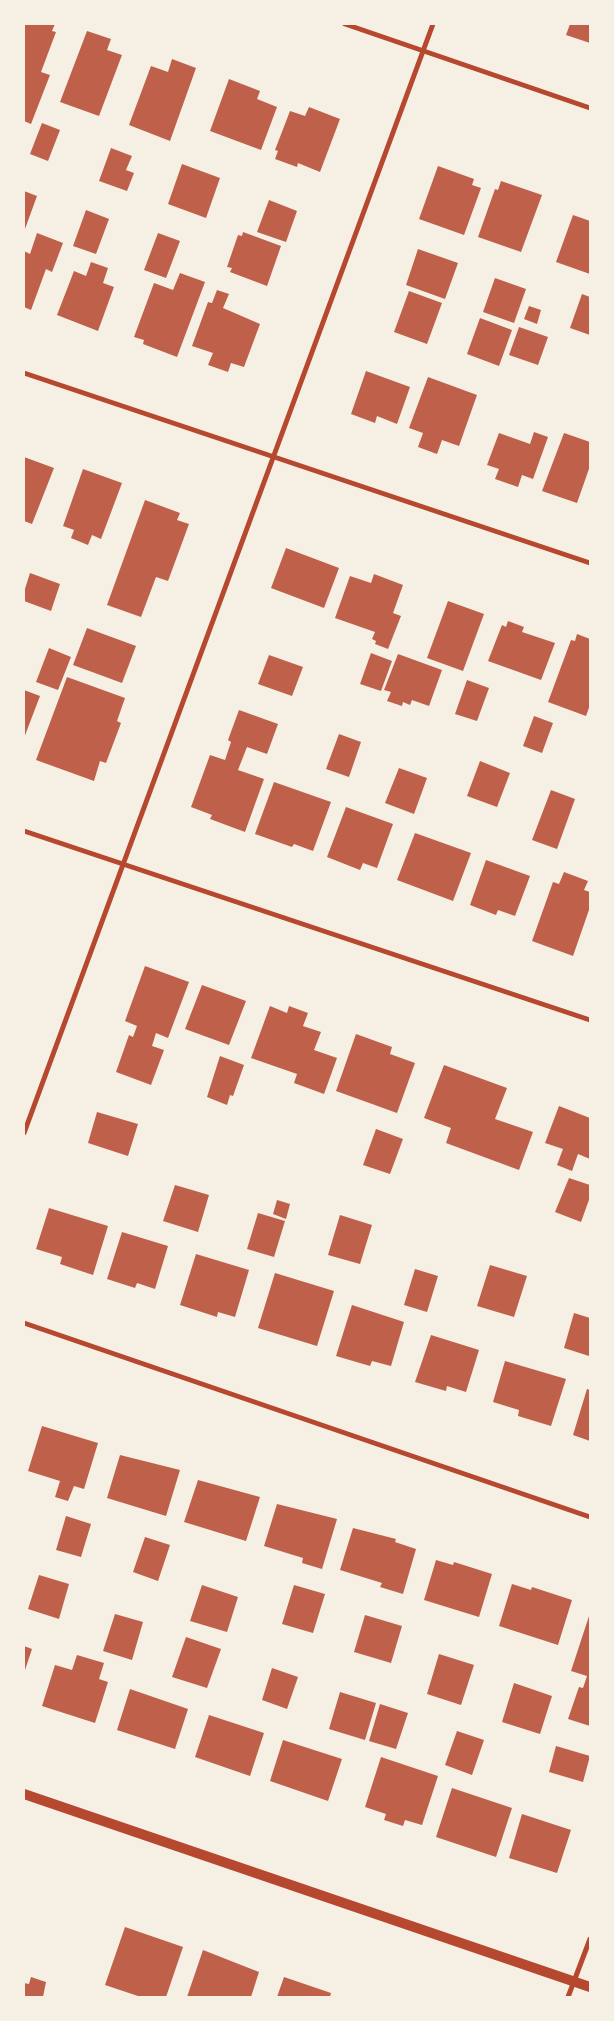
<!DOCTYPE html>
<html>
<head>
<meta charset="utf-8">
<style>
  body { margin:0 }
  #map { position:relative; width:614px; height:2021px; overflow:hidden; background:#f6efe4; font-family:Lora,serif }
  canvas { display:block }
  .frame { position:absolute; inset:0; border:25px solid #f6efe4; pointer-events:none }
</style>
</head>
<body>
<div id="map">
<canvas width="614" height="2021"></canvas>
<div class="frame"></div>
</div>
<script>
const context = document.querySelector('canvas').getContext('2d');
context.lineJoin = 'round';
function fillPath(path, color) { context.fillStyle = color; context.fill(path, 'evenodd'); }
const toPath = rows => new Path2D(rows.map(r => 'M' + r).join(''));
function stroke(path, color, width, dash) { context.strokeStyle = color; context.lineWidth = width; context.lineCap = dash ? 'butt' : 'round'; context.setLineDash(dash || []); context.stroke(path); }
const building = toPath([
  [24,24,55,24,52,31,56,32,41,72,50,75,31,124,24,121],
  [570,24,590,24,590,43,566,35],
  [87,31,111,39,107,50,122,55,99,116,60,102],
  [172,59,196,68,170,141,129,125,151,66,168,72],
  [229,79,260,91,257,99,277,107,261,150,210,131],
  [309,107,340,119,320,172,298,163,297,167,275,159,278,151,275,150,290,111,305,116],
  [42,123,60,130,48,161,30,154],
  [111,148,132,156,126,170,134,173,127,191,99,181],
  [182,164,220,178,206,218,168,204],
  [438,166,474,179,472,185,481,188,464,235,419,219],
  [501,181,542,195,521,252,478,237,495,189,498,190],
  [24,191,37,196,25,229,24,228],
  [269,200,297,211,286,242,257,232],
  [86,210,109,219,96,254,73,246],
  [573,215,590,221,590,274,556,262],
  [243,232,281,246,267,286,230,272,232,268,227,267,238,235,242,236],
  [37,233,63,243,52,272,46,269,31,310,24,307,24,251,30,254],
  [158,233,180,241,166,278,144,270],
  [418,249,458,263,445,299,406,285],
  [91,262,108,268,103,283,114,287,98,331,57,315,74,271,86,276],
  [180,273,205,282,177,357,143,344,144,340,134,337,154,283,173,290],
  [495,278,526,289,514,323,483,312],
  [217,290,229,294,223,308,260,324,244,367,231,363,228,372,208,365,213,353,192,346,208,302,212,303],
  [409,291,442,303,427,344,394,332],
  [582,294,590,297,590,335,570,328],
  [529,306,541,310,537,324,524,319],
  [480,318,512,330,499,366,467,354],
  [519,327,548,337,538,365,509,355],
  [366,371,410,387,397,424,377,416,375,423,351,414],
  [428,377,477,395,459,446,442,440,437,454,418,447,423,433,409,428],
  [534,432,548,437,533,479,522,475,518,487,495,479,499,469,487,465,499,433,530,444],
  [564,433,590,442,590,466,577,503,542,491],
  [24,457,54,468,32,524,24,521],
  [83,469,122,483,101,539,92,535,88,545,71,538,74,530,63,526],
  [145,500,180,513,177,520,189,524,168,581,156,577,141,617,107,605],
  [286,548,339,568,324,608,271,588],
  [30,573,60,584,51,611,24,601,24,592],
  [374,574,403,585,393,613,401,616,388,649,375,644,376,641,372,639,375,632,335,618,350,576,371,583],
  [448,601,484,614,463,671,427,658],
  [508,621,524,627,522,632,555,643,541,680,488,661,502,625,506,627],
  [87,628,136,646,122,683,73,665],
  [577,634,590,639,590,705,586,716,548,702,571,640,575,641],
  [49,648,71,657,58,690,36,682],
  [371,653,392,661,381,691,360,684],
  [398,654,442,670,429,706,412,700,410,705,403,702,402,706,387,701,391,692,384,690],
  [269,655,303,667,292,696,258,684],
  [67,677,125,698,117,721,121,723,106,763,100,761,94,781,36,760],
  [467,680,489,688,477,721,455,714],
  [24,690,40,696,24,738],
  [239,710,278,724,267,754,247,747,238,770,264,779,245,832,210,819,212,815,191,807,210,755,225,760,231,742,228,740],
  [534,716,553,723,542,753,523,746],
  [339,734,361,742,349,777,326,769],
  [480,761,510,773,497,807,467,796],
  [399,768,427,778,414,814,385,803],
  [274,782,331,802,313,851,294,844,292,847,255,834],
  [551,790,575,799,557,849,532,840],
  [346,807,393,824,377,868,363,863,360,870,327,857],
  [415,833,471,853,453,901,397,880],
  [486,860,530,876,515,916,498,910,496,915,470,905],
  [564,872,588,881,584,890,590,892,590,907,573,956,532,941,553,882,559,884],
  [145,966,189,982,168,1038,156,1033,152,1046,164,1050,151,1085,116,1072,129,1035,133,1037,137,1026,125,1021],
  [202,985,246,1001,229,1045,185,1029],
  [270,1006,287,1013,289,1006,308,1013,303,1026,321,1032,314,1050,337,1058,324,1094,294,1083,297,1074,251,1058],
  [356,1034,392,1047,390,1054,415,1063,397,1113,336,1091],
  [220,1056,244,1065,233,1096,230,1095,227,1105,207,1097],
  [444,1065,507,1088,495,1119,533,1132,519,1170,446,1143,451,1128,424,1118],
  [559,1106,590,1118,590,1159,578,1154,572,1171,557,1165,563,1149,545,1143],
  [97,1112,138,1124,128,1156,88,1143],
  [376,1129,403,1139,390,1174,363,1165],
  [569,1178,590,1185,590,1197,581,1222,555,1212],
  [175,1185,209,1195,198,1232,163,1221],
  [277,1200,290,1204,286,1219,273,1214],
  [49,1208,108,1226,93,1275,60,1264,62,1257,36,1249],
  [258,1213,285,1221,274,1257,247,1249],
  [340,1215,372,1225,360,1264,328,1255],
  [122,1232,168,1246,155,1289,137,1283,135,1288,107,1279],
  [196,1254,249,1270,235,1317,218,1312,217,1317,180,1305],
  [490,1265,527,1276,514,1317,477,1306],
  [415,1269,438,1276,427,1312,404,1305],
  [275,1273,334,1291,317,1346,258,1328],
  [352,1305,404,1322,391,1366,372,1361,370,1366,336,1356],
  [574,1313,590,1318,589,1356,564,1348],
  [431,1335,479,1350,466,1392,447,1386,446,1391,415,1382],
  [505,1361,566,1379,551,1426,518,1416,519,1410,493,1402],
  [587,1389,590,1390,590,1441,573,1435],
  [42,1426,98,1443,84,1489,74,1486,68,1501,55,1497,60,1481,28,1471],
  [120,1455,180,1470,166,1516,107,1498],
  [198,1480,260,1497,246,1541,184,1522],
  [277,1504,337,1519,322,1569,302,1563,303,1558,264,1546],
  [66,1516,91,1524,81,1557,56,1550],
  [353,1528,396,1539,395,1542,416,1549,403,1594,380,1587,382,1583,340,1570],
  [145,1537,170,1545,158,1581,133,1572],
  [436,1560,453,1565,454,1562,492,1574,479,1617,424,1600],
  [39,1575,69,1584,59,1619,28,1609],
  [512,1584,531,1590,532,1587,572,1600,558,1645,499,1626],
  [202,1585,238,1597,227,1632,190,1621],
  [294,1585,325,1594,313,1633,282,1624],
  [590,1613,590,1726,568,1719,579,1687,583,1688,587,1676,571,1671],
  [115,1614,143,1622,132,1660,103,1651],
  [365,1615,402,1626,391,1663,354,1652],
  [186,1637,221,1649,207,1688,172,1677],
  [24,1646,32,1649,24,1673],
  [439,1654,474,1665,461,1705,427,1694],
  [77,1655,104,1663,99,1679,108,1682,95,1723,42,1706,55,1665,72,1670],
  [272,1668,298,1677,287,1709,262,1700],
  [514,1683,552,1696,540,1734,502,1722],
  [130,1689,188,1709,175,1749,117,1730],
  [340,1692,376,1703,365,1740,329,1729],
  [380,1704,408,1713,396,1749,369,1741],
  [209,1715,264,1733,250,1776,195,1757],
  [457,1731,484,1740,472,1775,445,1765],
  [283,1740,342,1759,328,1801,270,1781],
  [556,1746,590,1756,583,1782,549,1772],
  [381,1757,438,1776,422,1825,405,1820,403,1826,384,1820,386,1814,365,1807],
  [452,1788,512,1808,496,1857,436,1837],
  [522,1814,571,1830,557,1873,509,1858],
  [125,1927,183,1947,166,1997,141,1997,105,1985],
  [203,1950,259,1972,251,1997,187,1997],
  [31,1977,46,1982,43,1997,24,1997,24,1983,29,1984],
  [284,1977,331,1993,330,1997,277,1997]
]);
const minor = toPath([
  [345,24,590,108],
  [24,373,590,563],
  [24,831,590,1020],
  [24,1133,433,24],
  [24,1323,590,1517],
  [568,1997,590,1939]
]);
const secondary = toPath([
  [24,1794,590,1987]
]);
fillPath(building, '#bf614a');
stroke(minor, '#b5482f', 5);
stroke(secondary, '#b5482f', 10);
</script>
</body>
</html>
